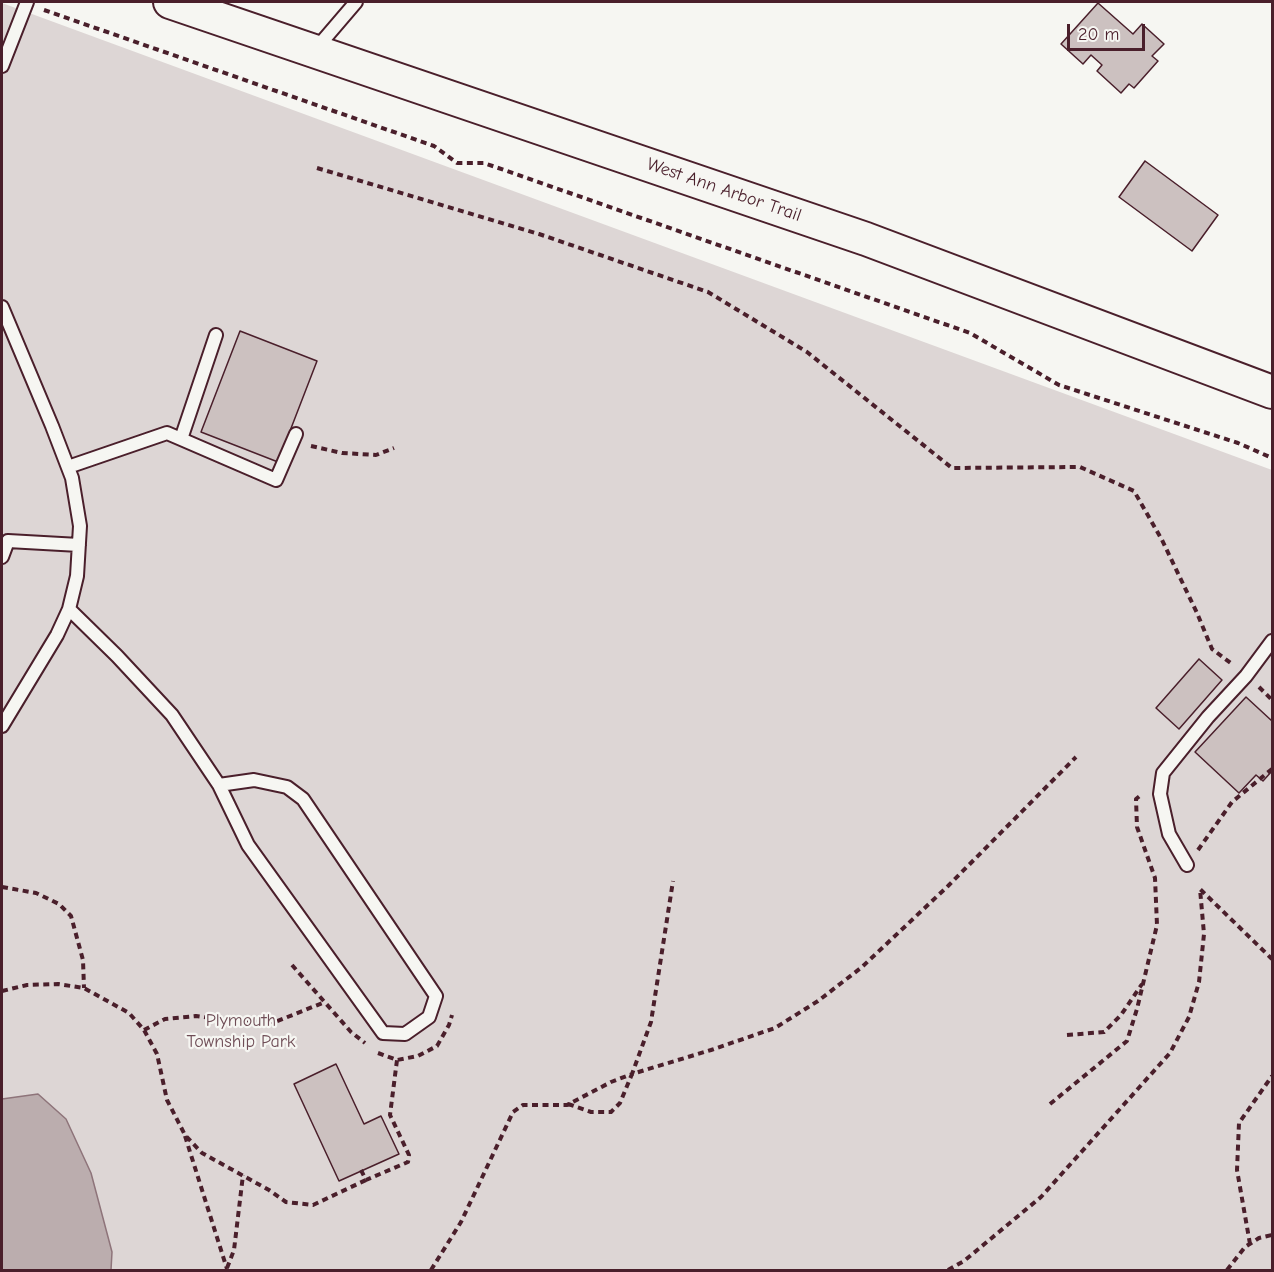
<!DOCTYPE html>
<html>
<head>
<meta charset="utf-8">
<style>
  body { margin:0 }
  #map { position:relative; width:1274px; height:1272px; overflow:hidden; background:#f6f6f2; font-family:"Comic Neue",sans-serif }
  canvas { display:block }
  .frame { position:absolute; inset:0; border:3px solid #4a1f2b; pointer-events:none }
  .scale { position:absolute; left:1067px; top:24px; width:78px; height:27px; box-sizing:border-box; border:3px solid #4a1f2b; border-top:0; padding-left:8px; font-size:18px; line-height:21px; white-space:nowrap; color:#4a1f2b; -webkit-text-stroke:4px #f6f6f2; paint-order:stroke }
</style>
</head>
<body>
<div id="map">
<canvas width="1274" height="1272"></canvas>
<div class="frame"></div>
<div class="scale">20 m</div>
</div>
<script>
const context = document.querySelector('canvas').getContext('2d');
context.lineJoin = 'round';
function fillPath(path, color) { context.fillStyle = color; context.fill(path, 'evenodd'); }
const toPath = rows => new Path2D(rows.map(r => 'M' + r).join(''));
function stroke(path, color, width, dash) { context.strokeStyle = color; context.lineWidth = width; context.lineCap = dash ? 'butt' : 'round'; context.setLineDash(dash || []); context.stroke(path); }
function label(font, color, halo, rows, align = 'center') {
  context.font = font + ' "Comic Neue",sans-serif'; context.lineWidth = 4.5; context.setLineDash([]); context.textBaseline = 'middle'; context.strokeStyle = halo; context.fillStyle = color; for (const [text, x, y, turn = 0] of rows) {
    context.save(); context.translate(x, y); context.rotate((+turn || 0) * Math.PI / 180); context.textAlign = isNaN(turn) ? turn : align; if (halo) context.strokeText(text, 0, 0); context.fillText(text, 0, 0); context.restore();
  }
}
const green = toPath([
  [2,3,1272,470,1272,1270,2,1270]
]);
const water = toPath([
  [38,1094,66,1119,91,1173,112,1252,111,1270,2,1270,2,1099,38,1094]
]);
const building = toPath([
  [1098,3,1133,34,1142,24,1164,44,1152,56,1158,61,1134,88,1129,84,1121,93,1097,71,1102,65,1091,55,1083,64,1061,44,1098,3],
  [1145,161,1218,215,1192,251,1119,197,1145,161],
  [240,331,317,361,278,462,201,432,240,331],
  [1199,659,1222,680,1179,729,1156,708,1199,659],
  [1246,697,1272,721,1272,771,1263,781,1256,775,1239,793,1195,752,1246,697],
  [336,1064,364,1124,381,1116,399,1154,339,1181,294,1084,336,1064]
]);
const path = toPath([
  [44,10,434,146,457,163,484,163,970,333,1059,385,1238,443,1272,458],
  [317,168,539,234,708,292,807,352,952,468,1080,467,1134,491,1162,540,1197,613,1212,649,1232,664],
  [311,446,342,453,376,455,394,448],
  [1259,687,1272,700],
  [1198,850,1232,802,1272,769],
  [2,887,36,893,59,904,71,916,83,960,84,988],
  [292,965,351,1032,365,1043],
  [2,991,27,985,58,984,84,988,129,1013,144,1030,157,1054,167,1100,185,1135,202,1153,269,1190,286,1202,313,1205,366,1180],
  [144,1030,165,1019,196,1016,232,1021,275,1022,325,1002],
  [1067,1035,1104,1032,1121,1015,1142,984],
  [378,1053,397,1060,418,1056,437,1046,449,1025,452,1015],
  [568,1104,591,1112,611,1112,620,1103,632,1074,711,1050,775,1028,818,1001,862,967,948,886,1076,757],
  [1050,1104,1127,1041,1137,1009,1157,925,1155,878,1137,827,1136,799,1141,795],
  [185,1136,227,1269],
  [361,1170,366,1180,408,1162,409,1155,390,1115,397,1060],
  [1250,1244,1237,1170,1239,1123,1272,1076],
  [227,1268,234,1250,243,1175],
  [431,1270,461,1222,513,1112,523,1105,567,1105,611,1082,632,1074,651,1022,673,881],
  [948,1270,964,1261,1041,1197,1170,1053,1189,1017,1199,982,1204,934,1200,889,1272,959],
  [1227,1270,1245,1247,1259,1238,1272,1235]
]);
const lane = toPath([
  [315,50,356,2],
  [2,66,27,2],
  [2,307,52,426,72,478,80,526,77,576,69,609,57,635,2,726],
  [181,439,276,480,296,434],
  [68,467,167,433,181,439,216,335],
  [2,557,8,541,79,545],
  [69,609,117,656,172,715,219,785,248,845,383,1033,405,1034,429,1017,436,996,303,799,287,787,254,780,219,785],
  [1187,865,1169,834,1160,794,1163,773,1208,717,1246,676,1272,641]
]);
const secondary = toPath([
  [170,2,866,239,1272,392]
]);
const streetNames = [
  ["West Ann Arbor Trail",724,190,19]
];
const parkNames = [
  ["Plymouth",241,1021],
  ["Township Park",241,1042]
];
fillPath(green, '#ddd6d5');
fillPath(water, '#bbadae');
stroke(water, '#8e747a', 1.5);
fillPath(building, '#ccc1c0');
stroke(building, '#4a1f2b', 1.5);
stroke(lane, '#4a1f2b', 16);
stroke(secondary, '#4a1f2b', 36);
stroke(path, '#4a1f2b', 4, [6, 4.5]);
stroke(lane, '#f6f6f2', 12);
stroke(secondary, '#f6f6f2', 32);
label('18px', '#4a1f2b', '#f6f6f2', streetNames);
label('18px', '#6f4d56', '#f6f6f2', parkNames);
</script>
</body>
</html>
